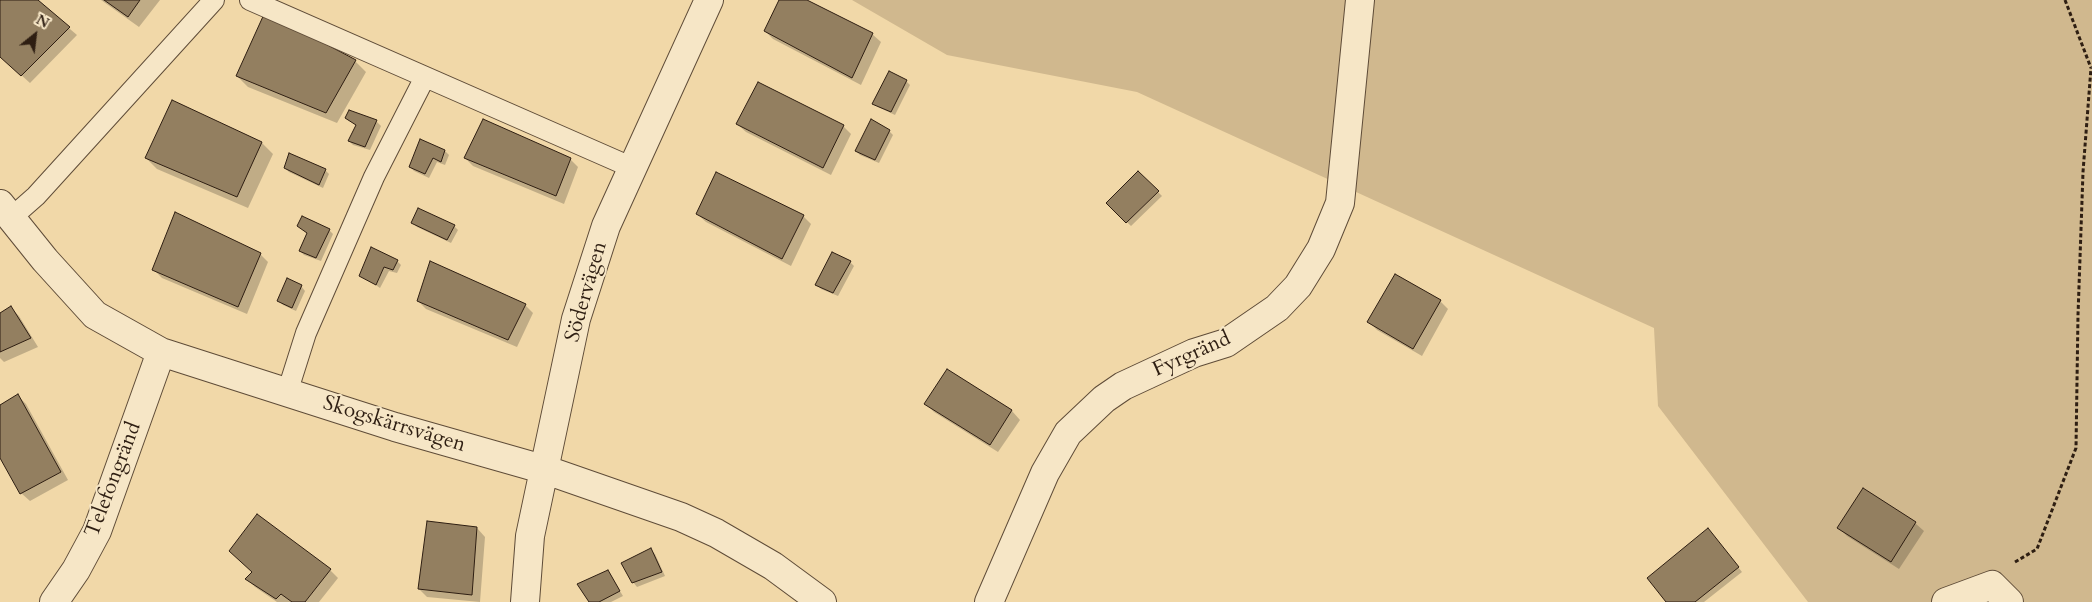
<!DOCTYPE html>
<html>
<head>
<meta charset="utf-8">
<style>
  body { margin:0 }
  #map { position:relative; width:2092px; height:602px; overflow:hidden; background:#f1d8a8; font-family:Cardo,serif }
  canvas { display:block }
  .north { position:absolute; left:10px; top:10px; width:50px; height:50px; -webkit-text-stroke:4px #f6e6c6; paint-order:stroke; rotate:29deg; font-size:14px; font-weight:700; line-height:20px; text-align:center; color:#2e1e12 }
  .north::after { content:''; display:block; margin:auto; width:18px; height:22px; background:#2e1e12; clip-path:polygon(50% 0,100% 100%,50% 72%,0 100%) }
</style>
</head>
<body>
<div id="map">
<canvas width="2092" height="602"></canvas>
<div class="north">N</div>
</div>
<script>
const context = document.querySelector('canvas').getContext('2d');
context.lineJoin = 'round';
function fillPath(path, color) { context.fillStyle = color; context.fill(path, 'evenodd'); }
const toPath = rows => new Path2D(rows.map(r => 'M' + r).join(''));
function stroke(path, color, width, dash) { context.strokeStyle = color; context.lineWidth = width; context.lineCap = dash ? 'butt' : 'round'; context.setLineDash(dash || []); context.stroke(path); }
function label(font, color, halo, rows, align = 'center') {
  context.font = font + ' Cardo,serif'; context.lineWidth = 4; context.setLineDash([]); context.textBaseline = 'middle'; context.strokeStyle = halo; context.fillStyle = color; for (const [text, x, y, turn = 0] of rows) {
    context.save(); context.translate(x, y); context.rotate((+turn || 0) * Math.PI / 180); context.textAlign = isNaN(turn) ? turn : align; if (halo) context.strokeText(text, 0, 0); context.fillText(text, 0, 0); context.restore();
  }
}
const green = toPath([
  [852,0,2092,0,2092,602,1808,602,1658,406,1654,328,1137,92,947,55]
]);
const shadow = toPath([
  [0,0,36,0,77,35,30,83,0,56],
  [101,0,160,0,139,27],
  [780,0,804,0,872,34,881,42,861,85,773,39,765,31],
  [355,61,366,72,337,123,248,87,237,76],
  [906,81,910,85,895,115,878,107,874,103],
  [349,111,377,122,381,126,370,150,353,145,349,141,357,126,346,118],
  [737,124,843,126,851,134,831,175,746,132],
  [889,131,893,135,879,163,860,155,856,151],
  [262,143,273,154,248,208,157,169,146,158],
  [445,151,449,155,445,165,437,162,429,178,414,171,410,167],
  [465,158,570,159,578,167,564,204,473,166],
  [285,168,325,170,329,174,323,188,289,172],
  [1138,172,1162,196,1131,226,1107,203],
  [697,214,803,216,811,224,791,266,706,222],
  [302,218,329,230,333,234,321,261,304,255,300,251,308,234,298,226],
  [413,223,454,226,458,230,451,243,417,227],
  [260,254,268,262,247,314,162,278,154,270],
  [397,261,401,265,397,273,389,271,380,288,361,275],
  [850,262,854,266,838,296,821,289,817,285],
  [301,286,305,291,296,311,283,305,279,301],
  [418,301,525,305,533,313,517,347,426,309],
  [1440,301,1448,309,1422,356,1377,330,1369,322],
  [11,308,19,316,38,347,4,362,0,358,0,314],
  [948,370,1012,411,1020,420,998,452,934,412,926,404],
  [18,396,26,404,68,480,30,501,21,493,0,456,0,406],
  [1863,490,1915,523,1924,531,1899,569,1847,536,1839,528],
  [477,528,485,537,480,602,427,597,419,589],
  [1712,534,1742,572,1704,602,1668,602],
  [651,550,655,554,665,576,637,587,633,582],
  [330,570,338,578,319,602,277,602,255,587,247,579,254,573],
  [608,572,623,596,611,602,591,602]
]);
const building = toPath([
  [0,0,38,0,70,27,21,76,0,57,0,0],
  [104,0,140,0,128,17,104,0],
  [779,0,807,0,873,33,852,78,764,31,779,0],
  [265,12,356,60,326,113,236,76,265,12],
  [889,71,907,80,891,112,872,104,889,71],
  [758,82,844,125,823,168,736,124,758,82],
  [172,100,262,142,237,197,145,158,172,100],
  [349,110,377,120,365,147,348,141,356,125,345,118,349,110],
  [483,119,571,158,556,196,464,158,483,119],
  [871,119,890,130,875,160,855,151,871,119],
  [420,139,445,150,441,162,433,158,425,174,409,167,420,139],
  [289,153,326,169,319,185,284,168,289,153],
  [1138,171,1159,191,1126,223,1106,203,1138,171],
  [716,172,804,215,782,259,696,214,716,172],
  [418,208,455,225,447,240,411,223,418,208],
  [175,212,261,253,238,307,152,270,175,212],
  [302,216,330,229,316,258,299,251,307,233,297,226,302,216],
  [371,247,398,260,393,270,384,267,376,285,359,276,371,247],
  [832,252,851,261,833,293,815,285,832,252],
  [430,261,526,304,508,340,417,301,430,261],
  [1395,274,1441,300,1413,349,1367,322,1395,274],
  [287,278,302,285,292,308,277,301,287,278],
  [11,306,31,338,0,352,0,313,11,306],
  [947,369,1012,410,990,445,924,404,947,369],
  [18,394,61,472,20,494,0,458,0,405,18,394],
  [1863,488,1916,522,1891,562,1837,528,1863,488],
  [257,514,331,569,305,602,292,602,281,594,276,599,245,579,252,572,229,551,257,514],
  [427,521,477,527,472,595,418,589,427,521],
  [1708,528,1739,567,1695,602,1666,602,1647,578,1708,528],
  [651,548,662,572,632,583,621,563,651,548],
  [608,570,620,591,599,602,589,602,577,584,608,570]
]);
const path = toPath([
  [2065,0,2091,68],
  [2015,562,2037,549,2076,448,2078,315,2083,172,2091,68]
]);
const service = toPath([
  [250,0,633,168],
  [11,218,36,196,214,0],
  [287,393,306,333,374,177,425,77]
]);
const minor = toPath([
  [0,204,45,260,95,315,161,352,395,427,546,470,681,517,716,533,773,566,822,602],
  [54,602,76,570,97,531,161,352],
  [525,602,530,536,576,319,606,226,709,0],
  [989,602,1045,473,1068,433,1104,399,1123,386,1194,353,1226,343,1277,308,1298,286,1321,249,1340,203,1360,0],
  [1946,602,1992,585,2009,602]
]);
const streetNames = [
  ["Södervägen",587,292,-74],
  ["Fyrgränd",1192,355,-24],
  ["Skogskärrsvägen",394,425,17],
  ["Telefongränd",114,480,-69]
];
fillPath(green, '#d0b88e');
fillPath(shadow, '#0003');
fillPath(building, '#937f60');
stroke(building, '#2e1e12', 1);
stroke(service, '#5f4c38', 22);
stroke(minor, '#5f4c38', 30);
stroke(path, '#2e1e12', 3, [4, 2.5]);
stroke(service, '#f6e6c6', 20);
stroke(minor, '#f6e6c6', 28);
label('21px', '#2e1e12', '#f6e6c6', streetNames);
</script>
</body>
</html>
